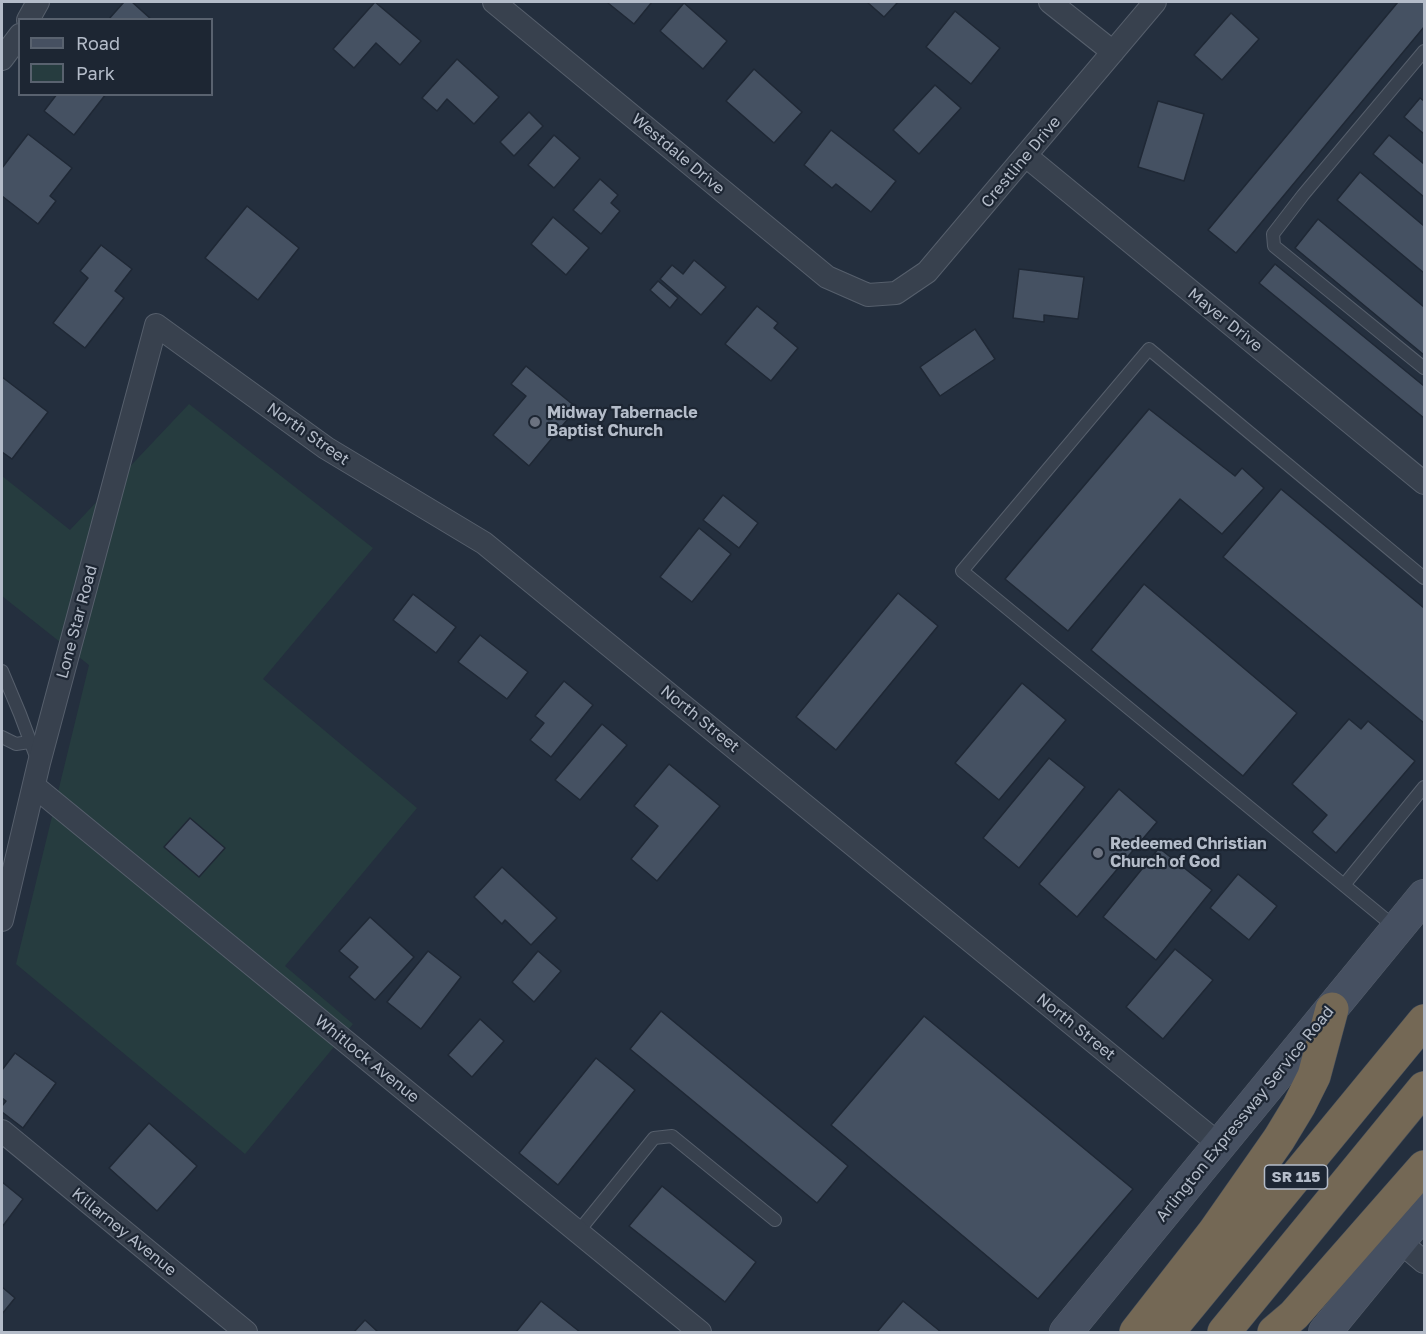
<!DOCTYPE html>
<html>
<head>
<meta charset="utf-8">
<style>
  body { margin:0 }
  #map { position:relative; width:1426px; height:1334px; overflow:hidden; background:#242f3e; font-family:"Golos Text",sans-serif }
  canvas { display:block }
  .frame { position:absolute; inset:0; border:3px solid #b4bcc9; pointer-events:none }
  .legend { position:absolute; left:18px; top:18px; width:195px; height:78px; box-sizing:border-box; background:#1d2633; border:2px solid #59626f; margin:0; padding:8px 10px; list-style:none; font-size:18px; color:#b4bcc9 }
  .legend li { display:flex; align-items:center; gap:12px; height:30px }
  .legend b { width:30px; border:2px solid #59626f }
</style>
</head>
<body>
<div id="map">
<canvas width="1426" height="1334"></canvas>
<div class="frame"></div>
<ul class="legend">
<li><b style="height:8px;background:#465061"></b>Road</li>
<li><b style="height:16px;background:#263c3f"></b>Park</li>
</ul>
</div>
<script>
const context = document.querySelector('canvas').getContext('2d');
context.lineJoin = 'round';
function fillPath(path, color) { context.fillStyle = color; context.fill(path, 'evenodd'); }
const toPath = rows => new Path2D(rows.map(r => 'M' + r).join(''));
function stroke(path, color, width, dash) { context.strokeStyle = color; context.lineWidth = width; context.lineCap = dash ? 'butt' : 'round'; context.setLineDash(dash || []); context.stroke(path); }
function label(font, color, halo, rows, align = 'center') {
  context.font = font + ' "Golos Text",sans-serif'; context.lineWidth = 4.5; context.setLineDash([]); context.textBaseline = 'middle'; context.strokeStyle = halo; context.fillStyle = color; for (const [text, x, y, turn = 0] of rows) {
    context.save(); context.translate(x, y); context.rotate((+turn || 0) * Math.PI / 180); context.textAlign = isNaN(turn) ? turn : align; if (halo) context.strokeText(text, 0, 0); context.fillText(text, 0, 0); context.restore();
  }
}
const green = toPath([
  [189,404,373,548,263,679,417,808,285,966,353,1024,245,1154,16,964,89,665,2,596,2,476,70,530]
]);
const building = toPath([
  [124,2,132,2,152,20,108,20,124,2],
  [375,2,421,41,400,65,376,43,354,68,333,49,375,2],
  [609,2,652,2,634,24,608,3,609,2],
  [867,2,898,2,884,17,867,2],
  [1398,2,1424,2,1424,27,1236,253,1208,230,1398,2],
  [684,3,727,41,703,69,660,31,684,3],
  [955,11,1000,48,971,84,926,47,955,11],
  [1231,13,1259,39,1222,80,1194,55,1231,13],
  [457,59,499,97,474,124,447,99,437,111,422,98,457,59],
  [754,69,802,112,774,143,726,101,754,69],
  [935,85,961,108,919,154,893,130,935,85],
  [57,94,106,94,74,135,44,111,57,94],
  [1420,98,1424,101,1424,134,1404,117,1420,98],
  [1158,101,1204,114,1184,181,1138,167,1158,101],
  [529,112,543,126,514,156,500,142,529,112],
  [831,130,896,181,871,212,836,184,832,188,804,165,831,130],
  [28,134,72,168,50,196,56,201,38,224,2,196,2,168,28,134],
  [554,135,580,158,554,188,528,165,554,135],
  [1389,135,1424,164,1424,197,1373,154,1389,135],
  [1360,172,1424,226,1424,273,1337,200,1360,172],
  [600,179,618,195,611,203,620,211,601,234,573,210,600,179],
  [247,206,299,248,258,300,205,258,247,206],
  [553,217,589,248,566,275,531,244,553,217],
  [1318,219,1424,307,1424,355,1295,248,1318,219],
  [101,245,132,269,115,291,124,298,85,348,53,323,88,278,80,271,101,245],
  [694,260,726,287,701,315,660,279,672,265,683,274,694,260],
  [1275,264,1424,386,1424,418,1259,283,1275,264],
  [1019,269,1084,277,1078,319,1044,315,1044,322,1013,318,1019,269],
  [658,281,678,298,670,308,650,290,658,281],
  [757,306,778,323,774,328,798,348,771,381,725,344,757,306],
  [975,329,995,359,940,396,920,367,975,329],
  [526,366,577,408,529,466,493,435,526,396,511,384,526,366],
  [2,377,48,412,12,459,2,452,2,377],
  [1149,409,1235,476,1242,468,1264,488,1222,534,1180,499,1068,631,1005,579,1149,409],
  [1281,489,1424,608,1424,723,1223,557,1281,489],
  [723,495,758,523,739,548,703,520,723,495],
  [699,528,731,554,692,602,660,577,699,528],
  [1144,584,1297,713,1243,776,1091,650,1144,584],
  [898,593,938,626,836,750,796,717,898,593],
  [413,594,456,627,436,653,393,620,413,594],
  [480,635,528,672,507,699,458,662,480,635],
  [564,681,593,705,551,757,530,740,544,723,535,716,564,681],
  [1022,683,1066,720,999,800,955,763,1022,683],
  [1349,719,1361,729,1368,721,1415,761,1336,853,1312,832,1327,815,1292,784,1349,719],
  [602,724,627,745,580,800,555,780,602,724],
  [1049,758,1085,787,1019,868,983,838,1049,758],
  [669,764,720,806,657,881,631,859,658,826,634,806,669,764],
  [1119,789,1157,822,1077,917,1039,884,1119,789],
  [190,818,225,848,199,877,164,847,190,818],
  [1159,848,1212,890,1156,960,1103,917,1159,848],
  [502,867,557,918,531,945,505,920,502,924,474,897,502,867],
  [1238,874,1277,906,1249,940,1210,908,1238,874],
  [370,917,414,957,375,1000,349,977,358,967,339,951,370,917],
  [1175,949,1213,980,1163,1039,1126,1007,1175,949],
  [428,951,461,977,421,1029,387,1002,428,951],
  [538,951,561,971,534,1002,512,982,538,951],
  [661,1011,848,1166,817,1203,630,1049,661,1011],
  [924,1016,1133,1189,1038,1299,831,1125,924,1016],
  [480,1019,504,1041,472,1077,448,1055,480,1019],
  [15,1053,56,1083,23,1128,2,1112,2,1106,6,1101,2,1098,2,1070,15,1053],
  [596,1058,635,1090,558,1185,519,1153,596,1058],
  [149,1123,197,1166,157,1211,109,1168,149,1123],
  [2,1182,23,1199,2,1227,2,1182],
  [662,1186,756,1262,725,1302,629,1226,662,1186],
  [2,1287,15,1298,2,1314,2,1287],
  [541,1301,580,1332,516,1332,541,1301],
  [903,1301,941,1332,877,1332,903,1301],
  [365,1320,378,1332,354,1332,365,1320]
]);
const service = toPath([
  [1424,51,1303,195,1273,234,1274,246,1424,368],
  [2,671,20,714,38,762],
  [2,737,16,744,29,742],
  [1344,885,1424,787],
  [1396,928,962,571,1149,349,1424,578],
  [578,1232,654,1138,672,1136,775,1220]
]);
const minor = toPath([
  [494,2,827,277,868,295,896,293,927,272,1155,2],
  [1050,2,1113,52],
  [28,20,38,2],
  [2,59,20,35],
  [1026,156,1424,483],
  [34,786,700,1332],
  [2,920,39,763,156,325,326,448,484,543,1220,1145],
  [2,1131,246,1332],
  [1399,1241,1424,1262]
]);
const secondary = toPath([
  [1066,1332,1424,896],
  [1325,1332,1424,1211]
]);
const motorway = toPath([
  [1136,1332,1214,1232,1279,1139,1299,1106,1314,1076,1332,1009],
  [1168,1332,1424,1021],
  [1224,1332,1424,1088],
  [1274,1332,1294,1315,1424,1167]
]);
const markers = [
  [535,422,6,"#6b7280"],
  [1098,853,6,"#6b7280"]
];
const shields = [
  [1296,1177,63]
];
const shieldNames = [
  ["SR 115",1296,1177]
];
const streetNames = [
  ["Westdale Drive",678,154,40],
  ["Crestline Drive",1021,162,-50],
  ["Mayer Drive",1225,320,39],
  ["North Street",308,434,35],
  ["Lone Star Road",77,622,-75],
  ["North Street",700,719,39],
  ["North Street",1076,1027,39],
  ["Whitlock Avenue",367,1059,39],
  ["Arlington Expressway Service Road",1245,1114,-51],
  ["Killarney Avenue",124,1232,39]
];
const poiNames = [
  ["Midway Tabernacle",547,413],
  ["Baptist Church",547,431],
  ["Redeemed Christian",1110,844],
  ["Church of God",1110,862]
];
fillPath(green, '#263c3f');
fillPath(building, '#455162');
stroke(building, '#1f2835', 1.5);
stroke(service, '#565f6c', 14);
stroke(minor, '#565f6c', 24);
stroke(secondary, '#565f6c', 34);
stroke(motorway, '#434c59', 34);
stroke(service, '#38414e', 12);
stroke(minor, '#38414e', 22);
stroke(secondary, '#465061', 33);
stroke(motorway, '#746855', 33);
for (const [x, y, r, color] of markers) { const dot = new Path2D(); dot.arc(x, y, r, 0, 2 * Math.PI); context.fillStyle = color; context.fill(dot); stroke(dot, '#1d2633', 2); }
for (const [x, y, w] of shields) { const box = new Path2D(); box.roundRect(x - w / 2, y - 12, w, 24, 4.5); context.fillStyle = '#1d2633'; context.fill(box); stroke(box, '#b4bcc9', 1.5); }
label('bold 15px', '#b4bcc9', null, shieldNames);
label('16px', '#b4bcc9', '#1d2633', streetNames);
label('bold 16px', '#b4bcc9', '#1d2633', poiNames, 'left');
</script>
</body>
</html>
